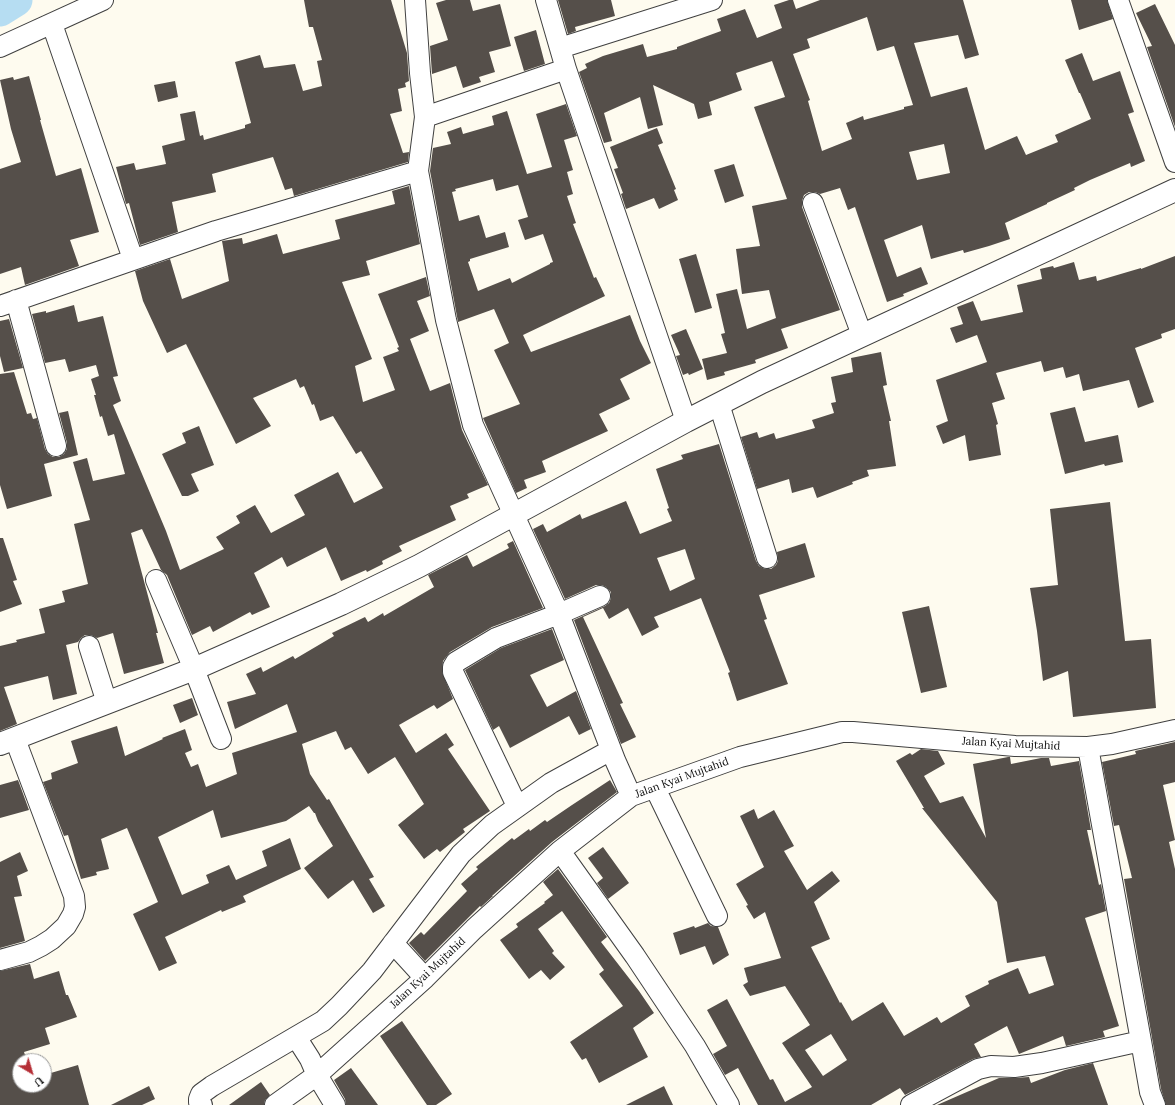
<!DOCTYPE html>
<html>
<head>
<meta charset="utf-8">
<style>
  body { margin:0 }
  #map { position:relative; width:1175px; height:1105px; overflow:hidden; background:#fefbef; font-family:Lora,serif }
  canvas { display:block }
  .north { position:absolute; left:12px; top:1053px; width:40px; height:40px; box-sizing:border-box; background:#fff; border:1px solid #9e9e9e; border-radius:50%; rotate:142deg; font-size:11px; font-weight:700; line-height:16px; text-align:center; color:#0d0d0d }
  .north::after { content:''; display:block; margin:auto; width:14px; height:18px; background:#b52e36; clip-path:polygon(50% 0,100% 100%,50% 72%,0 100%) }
</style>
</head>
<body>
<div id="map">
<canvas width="1175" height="1105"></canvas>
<div class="north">U</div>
</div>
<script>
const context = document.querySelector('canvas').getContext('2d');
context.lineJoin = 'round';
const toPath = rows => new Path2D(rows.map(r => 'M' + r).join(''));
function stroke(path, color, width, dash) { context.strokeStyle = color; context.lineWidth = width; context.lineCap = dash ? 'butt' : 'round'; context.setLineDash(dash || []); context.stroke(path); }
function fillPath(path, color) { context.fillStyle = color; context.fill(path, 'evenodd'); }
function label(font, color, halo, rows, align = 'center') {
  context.font = font + ' Lora,serif'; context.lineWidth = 4; context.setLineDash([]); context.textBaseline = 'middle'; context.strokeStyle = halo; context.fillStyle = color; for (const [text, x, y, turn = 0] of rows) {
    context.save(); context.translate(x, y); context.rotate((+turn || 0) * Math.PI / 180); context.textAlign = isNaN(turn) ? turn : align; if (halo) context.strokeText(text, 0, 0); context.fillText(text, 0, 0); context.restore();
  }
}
const river = toPath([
  [0,10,16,0]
]);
const building = toPath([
  [304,0,391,0,407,53,409,81,405,83,406,87,398,89,402,111,390,114,403,153,409,152,408,162,294,196,292,188,285,190,273,157,212,174,216,192,172,202,178,232,140,245,129,203,126,204,116,167,134,163,136,170,166,164,162,146,185,140,180,114,195,111,200,136,203,135,204,140,245,128,245,125,251,123,235,62,260,55,264,68,295,64,303,91,322,86,317,61,322,60,313,27,309,27],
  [446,0,470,0,473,11,500,4,511,46,489,52,495,72,479,77,481,82,463,88,456,66,432,74,430,46,448,40,436,3],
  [558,0,611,0,615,16,575,27,576,31,568,34],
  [789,0,793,0,796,9,820,0,963,0,979,55,965,59,958,35,914,43,931,97,967,87,985,150,1017,136,1026,155,1058,142,1055,135,1091,119,1080,93,1079,93,1065,60,1082,53,1093,81,1120,71,1134,112,1128,114,1145,161,1131,167,1130,163,1090,180,1074,188,1075,190,1047,203,1047,204,1005,223,1010,239,989,246,964,253,963,250,931,259,922,225,884,240,897,277,921,267,928,284,903,294,904,296,887,302,855,207,848,210,840,188,820,194,815,192,809,192,804,195,802,201,802,207,840,310,781,329,788,348,755,360,756,363,724,372,725,375,707,380,702,359,727,353,721,334,725,333,716,294,737,289,747,329,776,318,769,290,742,294,736,249,760,246,752,206,787,199,754,107,785,97,772,61,736,73,742,90,709,102,712,115,698,119,694,104,653,85,663,125,648,129,640,97,604,113,612,141,604,143,579,72,587,68,585,64,603,56,643,44,647,57,677,49,677,47,721,31,717,19,745,9,757,38,782,28,774,5],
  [867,17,877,51,894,46,913,105,904,107,904,109,864,120,863,116,846,123,852,139,822,151,808,101,810,100,793,54,810,48,807,39],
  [944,144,950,173,917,180,909,152],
  [1071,0,1107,0,1113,19,1079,30],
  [1155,4,1175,45,1175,127,1147,47,1152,46,1136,13],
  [536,30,545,64,524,71,514,37],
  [29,76,41,120,40,120,56,176,81,168,99,232,70,240,79,266,25,285,21,267,0,274,0,169,21,162,11,129,0,80,13,77,14,80],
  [175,81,178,97,158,102,154,85],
  [566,104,577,136,564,140,573,170,567,172,573,194,567,196,576,223,573,224,594,278,596,277,605,296,523,335,531,352,630,315,640,341,651,363,620,379,630,399,599,414,608,431,542,461,546,472,524,480,527,488,516,493,483,418,520,404,494,350,509,343,494,309,458,322,430,171,433,148,451,144,447,132,461,127,463,134,494,125,492,116,507,111,527,174,552,167,536,114],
  [493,179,496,191,518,185,528,217,518,220,525,240,543,234,553,262,550,263,550,264,512,283,510,278,478,291,468,262,470,261,470,259,509,247,505,232,486,238,479,215,459,221,452,192,456,191,455,189],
  [657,128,663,143,658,145,676,189,674,190,678,200,659,209,654,198,626,209,621,194,623,193,614,169,618,168,610,147],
  [734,164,744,196,725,203,714,170],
  [409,186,420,244,366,261,370,275,342,282,372,359,355,366,363,402,395,390,383,357,399,351,397,348,399,347,378,294,426,277,430,296,417,301,429,331,410,339,430,391,450,383,462,430,488,485,467,494,469,498,450,506,456,520,399,546,402,551,382,561,383,564,367,572,366,570,341,581,326,547,287,567,282,557,254,573,270,607,252,615,250,612,213,632,210,626,192,635,167,575,161,570,142,529,131,533,158,633,156,633,164,663,124,674,113,633,97,638,91,635,85,635,81,638,78,642,66,645,77,694,53,700,48,676,4,687,17,724,0,731,0,646,17,642,16,640,45,633,39,609,65,602,62,591,88,584,74,524,90,520,73,462,87,458,93,481,125,474,114,434,108,436,102,416,100,417,94,395,96,395,91,379,99,376,96,365,69,372,65,359,45,363,32,314,46,311,46,313,74,305,78,322,103,316,118,376,113,377,121,401,113,405,166,531,180,570,224,549,216,537,240,523,236,516,255,505,271,533,305,515,294,495,338,472,354,503,383,488,361,451,356,454,333,416,320,421,314,404,312,405,304,386,300,388,296,379,253,398,271,426,236,444,186,344,167,353,143,301,135,271,170,259,182,299,229,281,222,241,242,238,243,244,277,234,283,254,340,239,335,220,395,204,392,191],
  [696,254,712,308,695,313,679,259],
  [1175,256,1175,329,1161,334,1162,338,1135,348,1154,402,1138,408,1129,380,1083,391,1079,374,1066,378,1063,367,1044,372,1041,361,996,373,1005,399,992,403,998,424,996,425,1001,455,969,461,965,435,943,444,936,426,948,421,936,380,987,362,977,335,956,343,950,328,963,324,957,307,973,301,981,321,1023,312,1017,285,1042,279,1040,269,1053,266,1054,268,1074,262,1079,280,1096,276,1097,281,1141,268,1141,269],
  [9,319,23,368,4,372,0,356,0,321],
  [686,329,703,369,689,375,688,373,683,375,676,356,680,355,671,335],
  [881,352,887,385,883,386,891,421,889,421,896,466,867,470,869,476,852,482,853,484,817,498,813,487,792,493,789,479,757,489,741,437,757,432,759,438,774,433,776,439,815,428,812,420,834,413,831,403,836,402,831,377,853,372,851,358],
  [14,372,27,414,31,413,33,419,37,418,45,449,48,454,53,457,59,457,64,454,67,449,67,443,59,413,68,411,78,455,44,464,52,496,7,509,0,485,0,374],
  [1075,407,1085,442,1118,435,1123,462,1105,466,1104,464,1065,474,1050,413],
  [199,426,214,465,191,474,199,491,188,496,182,496,162,454,186,443,182,433],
  [719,444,756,561,759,566,765,569,771,569,776,565,778,561,777,552,805,543,815,577,759,595,767,619,764,620,788,684,737,701,728,673,730,672,701,598,654,617,659,627,642,636,628,608,609,619,603,608,583,617,623,703,620,704,636,737,621,744,574,620,605,606,609,603,611,598,611,592,606,587,602,585,596,585,565,599,533,529,543,524,547,532,580,514,582,519,626,501,640,534,672,521,667,509,669,508,656,469,683,459,681,455],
  [685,549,695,579,670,591,657,558],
  [1110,502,1125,641,1151,639,1156,708,1073,717,1068,671,1043,681,1037,631,1030,588,1058,585,1050,509],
  [0,538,3,538,17,580,13,581,22,604,0,612],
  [513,541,543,608,492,627,450,652,443,661,442,672,453,699,437,709,434,705,399,725,416,753,446,733,454,745,448,749,490,811,463,829,465,832,440,852,437,849,424,859,398,825,424,804,395,757,368,774,351,747,345,750,336,731,302,744,310,774,327,800,329,799,374,877,369,879,385,906,373,913,353,880,328,899,304,868,333,846,318,821,315,813,314,813,309,806,286,821,221,838,213,810,158,837,182,895,209,883,206,875,229,865,236,880,267,866,262,851,290,838,301,869,243,896,246,902,222,912,221,910,165,937,177,963,159,971,133,914,158,902,127,828,101,839,109,869,96,872,97,875,81,879,68,835,64,836,43,782,52,779,51,773,78,763,71,741,117,726,125,756,163,739,162,738,185,729,192,750,185,753,191,767,198,764,206,787,237,774,232,753,297,732,287,704,235,729,227,702,256,694,246,674,261,667,263,672,293,656,295,659,334,636,332,633,365,617,368,622,383,613,384,616,434,587,428,575,467,555,473,567,509,548,507,544],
  [929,606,947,687,921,693,902,612],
  [552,629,564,660,530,675,547,707,576,691,591,729,579,735,569,716,510,748,499,726,493,730,465,670,501,648],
  [192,698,198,715,180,723,173,705],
  [1175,742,1175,782,1163,785,1175,840,1169,842,1175,869,1175,1105,1166,1105,1161,1089,1124,879,1132,878,1119,825,1114,826,1102,762,1136,754,1135,751],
  [921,749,938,751,945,764,924,776,940,803,963,796,986,838,973,764,1008,757,1010,757,1011,764,1041,758,1049,758,1051,766,1079,761,1091,830,1087,830,1099,885,1101,884,1106,911,1085,918,1119,1026,1103,1031,1105,1037,1066,1046,1063,1036,1019,1054,1007,1026,974,1044,981,1057,973,1059,905,1095,900,1088,871,1105,758,1105,738,1068,725,1075,713,1054,727,1046,707,1010,727,999,770,1080,773,1079,785,1102,812,1087,782,1043,810,1025,785,986,750,996,743,985,748,982,744,968,781,958,765,912,754,919,746,906,748,905,736,884,764,867,740,816,754,809,758,819,774,810,794,846,784,851,807,890,832,871,840,881,814,902,830,939,811,947,840,1003,841,1002,852,1021,883,1002,904,1036,937,1017,941,1023,970,1006,965,996,989,984,988,981,1018,968,1029,994,1054,985,1045,956,1007,963,997,902,922,808,924,808,896,761,910,753,912,755],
  [831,1034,847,1060,823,1076,805,1050],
  [18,780,29,810,0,818,0,785],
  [610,780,617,792,552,842,492,896,493,896,481,907,480,906,425,961,409,943,421,932,424,935,467,891,461,884,478,869,476,867,512,838,514,840,529,829,530,831,545,820,547,822,572,805],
  [603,847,629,883,608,899,597,883,603,878,588,858],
  [20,852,28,871,17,876,22,896,14,897,25,941,0,948,0,862],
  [558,869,607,937,601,942,639,991,654,1013,633,1028,648,1057,599,1083,586,1058,582,1060,570,1042,623,1006,599,974,604,970,562,911,538,929,554,951,552,953,565,967,550,980,541,970,529,979,500,940,518,927,516,924,545,903,544,902,553,895,543,882],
  [708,923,711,926,718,927,729,955,713,965,705,946,680,955,673,933,694,926,695,928],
  [30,964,34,979,59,971,66,995,68,995,77,1017,45,1028,50,1044,24,1052,27,1061,20,1061,20,1085,44,1085,44,1075,78,1065,89,1105,0,1105,0,971],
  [402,1021,452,1094,436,1105,427,1105,380,1036],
  [1093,1063,1108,1105,937,1105,999,1078,1014,1078,1029,1077,1031,1083,1065,1070],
  [351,1068,378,1105,346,1105,345,1099,334,1080],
  [261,1082,270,1095,265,1100,264,1105,229,1105],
  [149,1086,155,1099,142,1105,111,1105],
  [664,1086,673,1105,626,1105]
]);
const minor = toPath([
  [415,0,420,73,425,117],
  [546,0,566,69,686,421],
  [1118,0,1175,162],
  [52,24,133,259],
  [0,47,103,0],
  [560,48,712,0],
  [566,69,425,117,418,171,446,320,473,425,559,614,615,760,631,796],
  [813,203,862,335],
  [16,300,56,446],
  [0,306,216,231,418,171],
  [719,404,767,558],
  [156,580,194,669,221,739],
  [89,646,107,703],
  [1088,747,1141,1041,1150,1092,1155,1105],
  [655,788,717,916],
  [517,806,453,672,453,667,456,662,496,638,559,614,600,596],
  [560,851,635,956,695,1046,729,1105],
  [393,943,425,978],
  [0,960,29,952,41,946,52,939,66,926,73,914,75,907,74,896,15,739],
  [296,1037,310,1059,317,1075,335,1105],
  [202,1105,199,1102,199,1099,201,1094,212,1086,323,1021,339,1006,372,971,461,854,492,825,551,783,611,750],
  [275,1105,317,1075,425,978,474,929,560,851,631,796,740,757,842,732,853,732,1015,746,1088,747,1112,744,1175,730],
  [911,1105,978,1069,991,1066,1014,1067,1042,1063,1141,1041]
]);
const tertiary = toPath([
  [0,744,194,669,341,604,419,566,686,421,762,382,1175,190]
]);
const streetNames = [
  ["Jalan Kyai Mujtahid",1011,744,3],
  ["Jalan Kyai Mujtahid",682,778,-20],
  ["Jalan Kyai Mujtahid",428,973,-43]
];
stroke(river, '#b6ddf2', 33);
fillPath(building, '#554f4a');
stroke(minor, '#404040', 22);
stroke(tertiary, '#404040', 24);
stroke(minor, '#fff', 20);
stroke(tertiary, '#fff', 22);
label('11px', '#0d0d0d', '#fff', streetNames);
</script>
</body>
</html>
